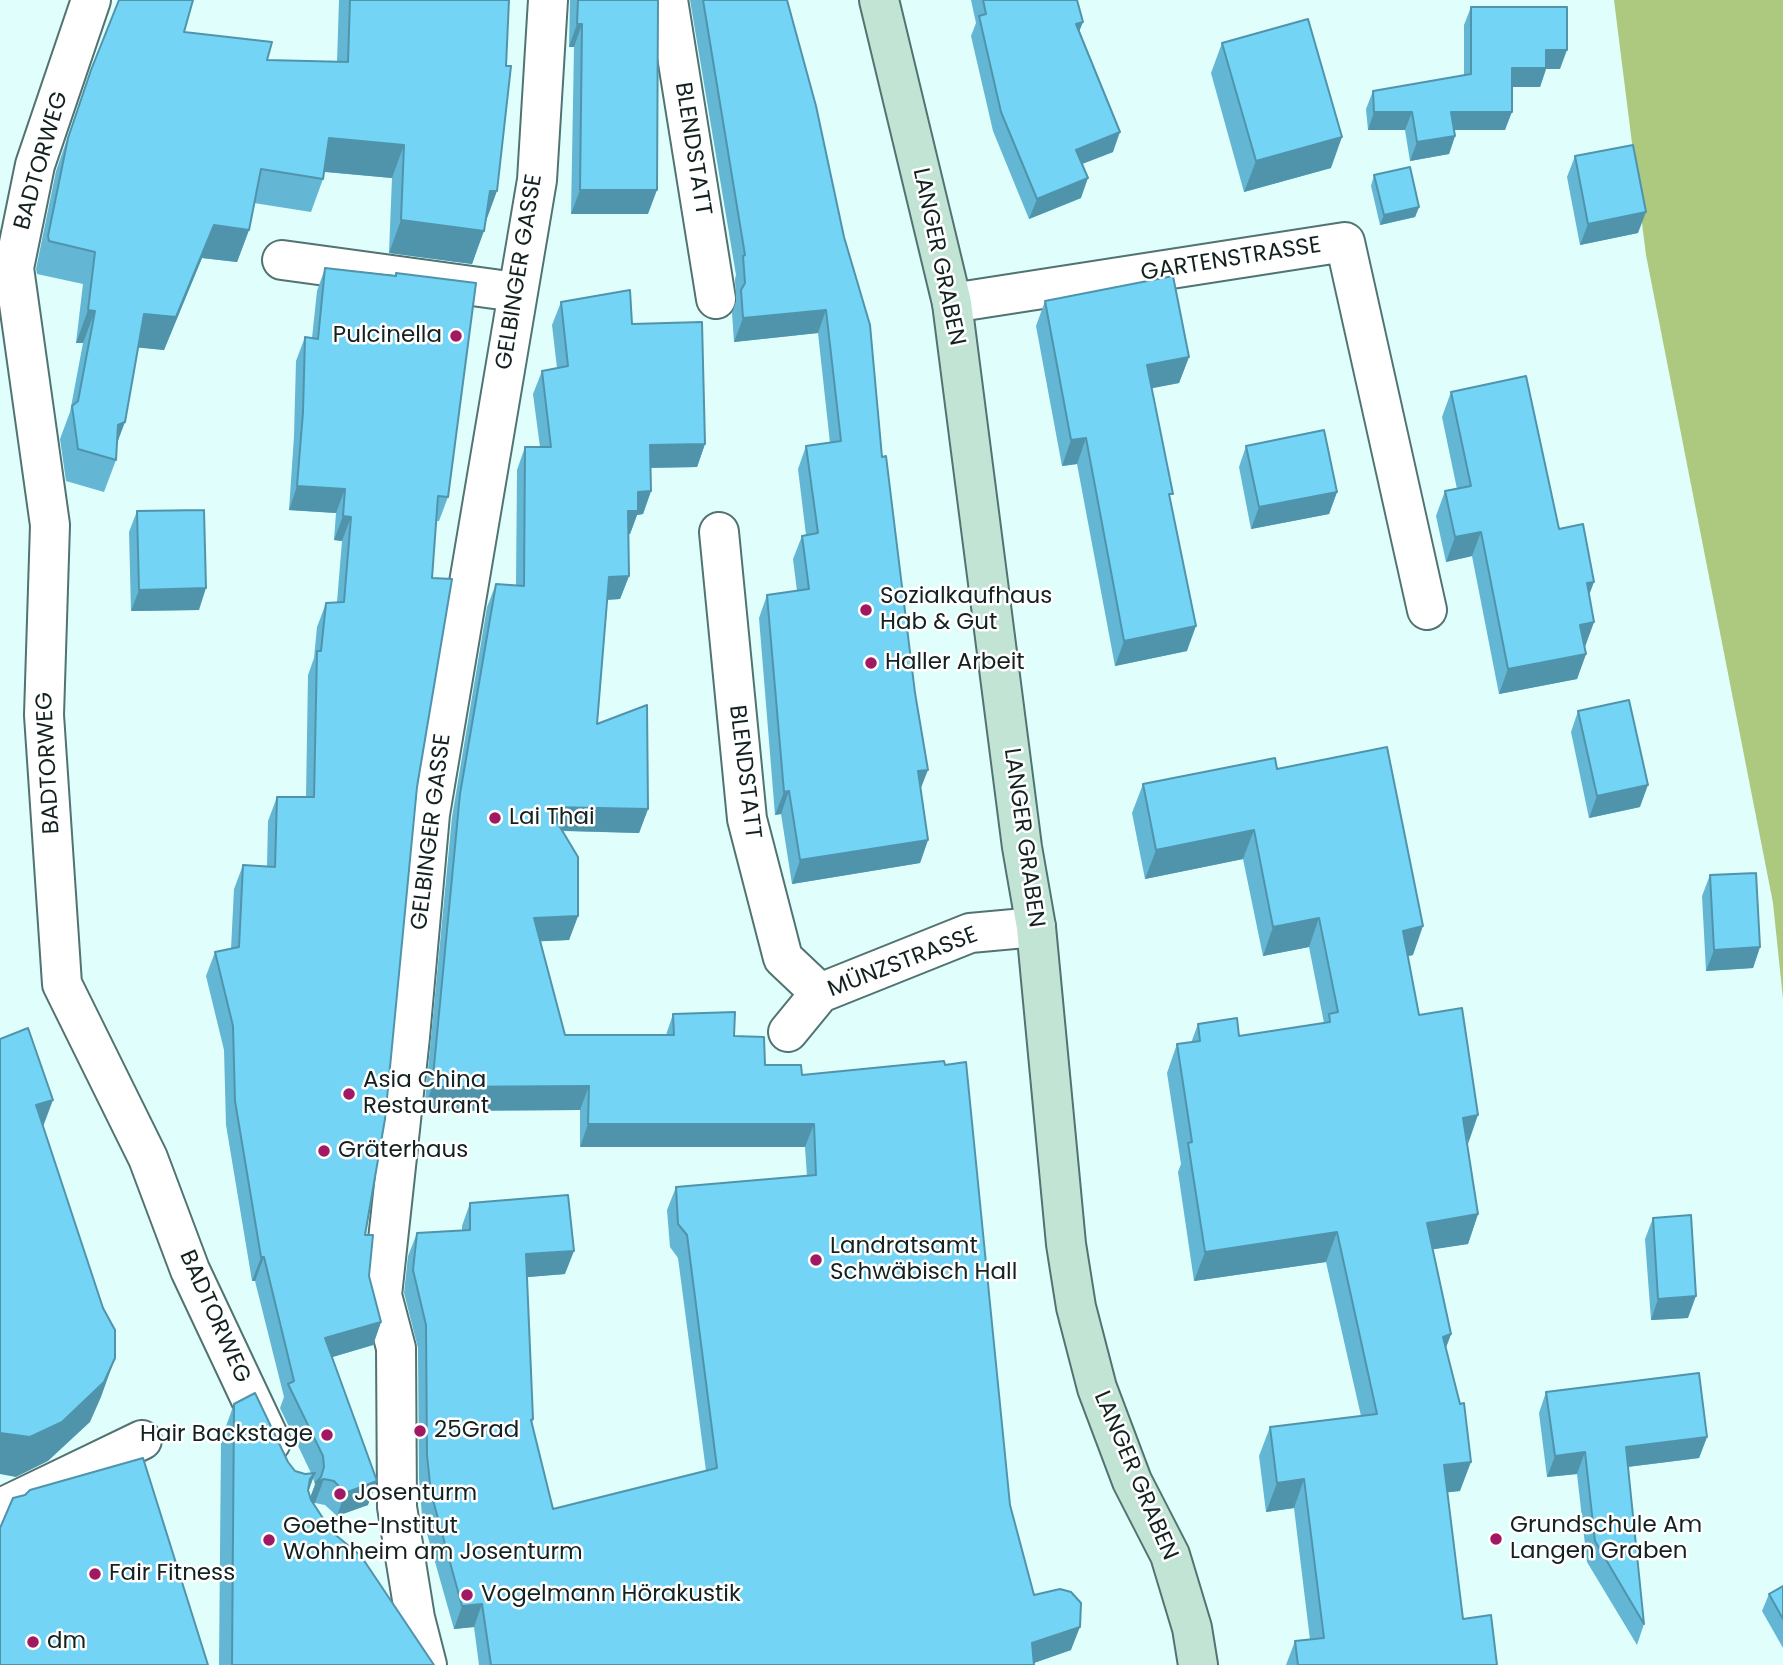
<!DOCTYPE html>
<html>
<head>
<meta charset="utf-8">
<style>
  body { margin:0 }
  canvas { display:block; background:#e0fefb }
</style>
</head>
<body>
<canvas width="1783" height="1665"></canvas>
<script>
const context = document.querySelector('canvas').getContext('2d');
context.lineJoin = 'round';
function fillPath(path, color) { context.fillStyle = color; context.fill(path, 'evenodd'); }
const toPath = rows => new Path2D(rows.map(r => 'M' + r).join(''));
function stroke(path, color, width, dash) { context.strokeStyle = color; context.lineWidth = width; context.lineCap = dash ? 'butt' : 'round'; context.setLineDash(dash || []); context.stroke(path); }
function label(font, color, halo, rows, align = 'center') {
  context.font = font + ' Poppins,sans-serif'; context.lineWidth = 5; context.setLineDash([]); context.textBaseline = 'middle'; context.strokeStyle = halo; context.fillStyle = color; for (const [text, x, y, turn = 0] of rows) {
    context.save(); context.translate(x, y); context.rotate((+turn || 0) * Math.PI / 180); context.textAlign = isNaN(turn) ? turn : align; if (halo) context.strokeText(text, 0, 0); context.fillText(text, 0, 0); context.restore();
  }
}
const forest = toPath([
  [1614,0,1783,0,1783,999,1773,903,1646,255]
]);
const street = toPath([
  [91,0,35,165,14,268,50,525,44,715,62,984,148,1158,190,1270,271,1442],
  [668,0,716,299],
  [282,260,516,292],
  [952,303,1345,242,1427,610],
  [719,532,747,819,783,958,820,993],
  [788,1032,820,993,970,933,1036,927],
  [0,1513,3,1507,142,1440],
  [427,1665,415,1618,397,1507,396,1348,382,1295,410,1037,430,814,537,180,548,0]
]);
const secondary = toPath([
  [879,0,952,303,1022,847,1036,927,1066,1244,1076,1307,1097,1388,1132,1481,1170,1555,1192,1628,1198,1665]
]);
const wall = toPath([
  [339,0,509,0,486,222,472,264,389,253,392,178,324,172,323,179,311,212,254,203,249,230,237,262,202,258,164,350,138,347,117,445,116,460,104,492,66,481,60,439,70,412,83,343,76,343,83,284,37,274,36,269,56,171,91,70,184,32,267,60,337,62],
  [570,0,658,0,648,214,571,214,574,47,569,47],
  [690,0,787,0,882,457,920,790,928,840,920,863,792,884,781,814,775,815,759,618,767,595,797,591,793,559,802,536,806,535,798,469,806,446,830,443,818,333,734,342,732,313,736,301,735,279,736,275],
  [971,0,1078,0,1079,32,1113,152,1082,164,1081,198,1029,219,993,131,971,36,976,23],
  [1471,7,1560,69,1546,69,1540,87,1512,87,1505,130,1454,130,1455,136,1449,154,1410,161,1405,130,1368,130,1366,109,1373,91,1464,75,1464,25],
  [1222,43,1331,168,1244,192,1211,73],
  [1575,156,1638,233,1580,245,1567,177],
  [1374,175,1419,207,1415,217,1380,225,1371,186],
  [325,268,395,275,396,273,448,497,439,521,436,521,417,787,365,1235,369,1276,381,1322,373,1345,332,1357,368,1505,337,1516,325,1505,315,1503,313,1504,332,1532,434,1665,219,1665,221,1440,234,1404,295,1471,305,1474,311,1473,280,1408,284,1397,255,1281,252,1281,226,1125,224,1050,206,976,215,952,231,949,234,889,243,865,267,866,268,821,277,797,306,797,308,675,314,658,317,627,326,603,337,602,342,541,334,540,336,513,289,510,294,436,296,361,305,337,312,338,317,291],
  [313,1478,315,1485,310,1498,308,1492],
  [1045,301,1189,357,1179,383,1152,388,1170,501,1187,651,1115,666,1077,464,1062,466,1036,326],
  [561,302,632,324,705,444,697,467,650,468,651,491,643,514,637,515,630,534,628,534,629,576,620,599,607,600,597,724,648,809,639,833,562,831,578,916,569,940,540,941,565,1035,666,1035,673,1014,734,1036,765,1065,802,1075,1010,1505,1034,1595,1071,1650,1034,1663,1034,1665,479,1665,474,1627,454,1629,422,1516,419,1478,418,1348,404,1293,408,1256,417,1233,462,1230,462,1226,470,1203,565,1274,527,1277,533,1419,532,1424,553,1509,706,1471,678,1258,670,1247,667,1210,676,1187,807,1176,805,1147,580,1147,580,1110,424,1111,452,817,487,607,496,584,516,585,517,470,525,447,540,447,533,394,542,371,557,368,552,325],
  [1451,392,1559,529,1589,594,1594,622,1584,647,1586,654,1577,679,1499,694,1472,556,1446,562,1436,516,1445,491,1457,489,1442,417],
  [1246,446,1337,492,1329,514,1251,529,1239,467],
  [137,511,199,610,131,611,129,532],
  [1578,711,1640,807,1589,818,1571,732],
  [1277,769,1413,955,1407,956,1419,1015,1467,1144,1478,1214,1468,1244,1432,1249,1451,1334,1446,1348,1460,1491,1447,1492,1463,1619,1497,1665,1286,1665,1295,1641,1310,1640,1294,1508,1266,1512,1259,1456,1270,1427,1361,1416,1326,1262,1194,1281,1178,1172,1181,1164,1167,1073,1177,1044,1191,1043,1198,1024,1239,1036,1324,1023,1309,947,1263,956,1243,859,1145,879,1132,813,1143,784],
  [1710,875,1760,947,1753,968,1706,971,1702,896],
  [1653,1218,1688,1318,1651,1320,1645,1239],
  [1546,1392,1707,1437,1699,1458,1628,1467,1644,1624,1637,1645,1587,1562,1577,1474,1547,1477,1539,1413],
  [1783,1586,1783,1648,1762,1611,1769,1594]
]);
const shadedWall = toPath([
  [1083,22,1075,42,1076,24],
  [577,24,582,24,574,47,569,47],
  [1546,50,1567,50,1560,69,1546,69,1540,87,1505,87,1512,68],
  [1374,112,1412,112,1405,130,1368,130],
  [1451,112,1512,112,1505,130,1445,130],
  [1120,132,1113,152,1069,169,1076,150],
  [1455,136,1449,154,1410,161,1417,142],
  [1342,137,1331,168,1244,192,1256,161],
  [329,138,404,145,392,178,317,171],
  [1088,178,1081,198,1029,219,1037,199],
  [580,190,657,190,648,214,571,214],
  [490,191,497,191,485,224],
  [1419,207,1415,217,1380,225,1384,215],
  [1646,212,1638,233,1580,245,1588,224],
  [401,220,484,231,472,264,389,253],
  [214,225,249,230,237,262,202,258,164,350,132,347,144,314],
  [88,310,95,311,83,343,76,343],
  [826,310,818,333,734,342,743,318],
  [1189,357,1179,383,1138,391,1147,365],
  [125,422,113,454,106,458,118,425],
  [1086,438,1077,464,1062,466,1071,440],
  [705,444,697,467,641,468,650,445],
  [297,486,345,489,336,513,289,510],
  [651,491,643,514,637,515,630,534,619,534,628,511,638,492],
  [1337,492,1329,514,1251,529,1259,507],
  [343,516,351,517,342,541,334,540],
  [1481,532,1472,556,1446,562,1455,537],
  [629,576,620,599,601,600,609,577],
  [1594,582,1585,606,1587,583],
  [206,588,199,610,131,611,139,590],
  [1594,622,1585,647,1571,650,1580,625],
  [1196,626,1187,651,1115,666,1124,641],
  [1586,654,1577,679,1499,694,1508,669],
  [928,770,919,793,918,771],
  [1648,785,1640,807,1589,818,1597,796],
  [789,791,781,814,775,815,784,792],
  [548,807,648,809,639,833,539,830],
  [1254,830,1243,859,1145,879,1156,850],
  [928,840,920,863,792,884,800,860],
  [578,916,569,940,526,942,534,918],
  [1319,918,1309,947,1263,956,1273,927],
  [1423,926,1413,955,1392,960,1403,931],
  [1760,947,1753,968,1706,971,1714,950],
  [589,1086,580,1110,424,1111,432,1087],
  [53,1100,38,1140,36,1105],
  [1478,1115,1468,1144,1463,1118],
  [588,1124,814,1124,805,1147,580,1147],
  [1478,1214,1468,1244,1416,1252,1427,1223],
  [1337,1232,1326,1262,1194,1281,1205,1252],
  [574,1251,565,1274,517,1278,526,1254],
  [261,1257,264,1257,255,1281,252,1281],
  [1696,1296,1688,1318,1651,1320,1658,1299],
  [381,1322,373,1345,316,1362,325,1338],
  [1451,1334,1440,1363,1443,1337],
  [115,1358,101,1397,90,1422,48,1461,16,1477,0,1474,0,1433],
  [1707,1437,1699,1458,1618,1468,1626,1447],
  [1585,1452,1577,1474,1547,1477,1555,1456],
  [1471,1462,1460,1491,1433,1494,1444,1465],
  [315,1473,302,1509,310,1479],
  [324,1479,315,1503,307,1506,316,1482],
  [1304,1479,1294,1508,1266,1512,1277,1483],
  [377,1481,368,1505,337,1516,345,1493],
  [482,1604,474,1627,454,1629,462,1606],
  [1080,1627,1071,1650,1028,1665,1032,1643]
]);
const building = toPath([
  [119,0,193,0,184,32,272,42,267,60,348,62,350,0,509,0,506,66,511,66,497,191,490,191,484,231,401,220,404,145,329,138,323,179,261,169,249,230,214,225,176,317,144,314,125,422,118,425,116,460,78,449,72,406,78,401,95,311,88,310,95,252,49,241,48,236,68,138,91,70,119,0],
  [578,0,658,0,657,190,580,190,582,24,577,24,578,0],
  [703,0,787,0,816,106,844,237,870,325,882,457,886,456,915,693,928,770,918,771,928,840,800,860,789,791,784,792,767,595,809,589,802,536,818,533,806,446,841,441,826,310,743,318,741,290,745,283,743,256,745,255,703,0],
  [983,0,1077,0,1083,22,1076,24,1120,132,1076,150,1088,178,1037,199,1001,112,979,16,986,14,983,0],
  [1471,7,1567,7,1567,50,1546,50,1546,68,1512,68,1512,112,1451,112,1455,136,1417,142,1412,112,1374,112,1373,91,1471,74,1471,7],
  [1308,19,1342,137,1256,161,1222,43,1308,19],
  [1633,145,1646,212,1588,224,1575,156,1633,145],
  [1410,167,1419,207,1384,215,1374,175,1410,167],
  [325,268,396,276,396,273,476,283,448,497,438,496,432,578,452,579,417,787,385,1119,365,1235,373,1235,369,1276,381,1322,325,1338,377,1481,345,1493,334,1481,324,1479,316,1482,321,1477,324,1467,323,1456,288,1384,294,1381,264,1257,261,1257,235,1101,233,1026,215,952,239,947,243,865,275,867,277,797,314,797,317,651,321,651,326,603,344,602,351,517,343,516,345,489,297,486,303,412,305,337,318,339,325,268],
  [1173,276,1189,357,1147,365,1173,494,1169,494,1196,626,1124,641,1086,438,1071,440,1045,301,1173,276],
  [630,290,632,324,702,322,705,444,650,445,651,491,638,492,638,511,628,511,629,576,609,577,597,724,647,705,648,809,548,807,578,857,578,916,534,918,565,1035,674,1035,673,1014,735,1012,734,1036,764,1037,765,1065,801,1065,802,1075,944,1061,945,1065,966,1062,1010,1505,1034,1595,1060,1589,1071,1592,1081,1603,1080,1627,1032,1643,1034,1665,491,1665,482,1604,462,1606,431,1493,427,1455,426,1325,413,1270,417,1233,470,1230,470,1203,568,1195,574,1251,526,1254,533,1419,531,1420,553,1509,717,1468,687,1235,678,1224,676,1187,816,1175,814,1124,588,1124,589,1086,432,1087,460,794,496,584,524,586,525,447,551,447,542,371,568,366,561,302,630,290],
  [1526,376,1559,529,1583,524,1594,582,1587,583,1594,622,1580,625,1586,654,1508,669,1481,532,1455,537,1445,491,1471,486,1451,392,1526,376],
  [1324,430,1337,492,1259,507,1246,446,1324,430],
  [204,510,206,588,139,590,137,511,204,510],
  [1629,700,1648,785,1597,796,1578,711,1629,700],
  [1387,747,1423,926,1403,931,1419,1015,1462,1008,1478,1115,1463,1118,1478,1214,1427,1223,1451,1334,1443,1337,1460,1404,1464,1403,1471,1462,1444,1465,1463,1619,1491,1615,1497,1665,1298,1665,1295,1641,1324,1638,1304,1479,1277,1483,1270,1427,1377,1414,1337,1232,1205,1252,1188,1143,1192,1142,1177,1044,1200,1041,1198,1024,1237,1018,1239,1036,1330,1022,1329,1014,1338,1012,1319,918,1273,927,1254,830,1156,850,1143,784,1275,758,1277,769,1387,747],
  [1756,873,1760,947,1714,950,1710,875,1756,873],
  [28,1028,53,1100,36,1105,103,1308,115,1330,115,1358,104,1382,62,1422,30,1437,0,1433,0,1039,28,1028],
  [1691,1215,1696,1296,1658,1299,1653,1218,1691,1215],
  [1699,1373,1707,1437,1626,1447,1644,1624,1595,1541,1585,1452,1555,1456,1546,1392,1699,1373],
  [255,1393,288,1462,295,1471,305,1474,315,1473,310,1479,308,1490,311,1500,332,1532,361,1556,434,1665,232,1665,234,1404,255,1393],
  [143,1458,208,1665,0,1665,0,1528,13,1498,25,1495,30,1490,143,1458],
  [1783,1586,1783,1619,1769,1594,1783,1586]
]);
const markers = [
  [456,336,7,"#a11863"],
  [866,610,7,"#a11863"],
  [871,663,7,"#a11863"],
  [495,818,7,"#a11863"],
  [349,1094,7,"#a11863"],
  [324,1151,7,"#a11863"],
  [816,1260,7,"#a11863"],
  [420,1431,7,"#a11863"],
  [327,1435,7,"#a11863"],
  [340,1494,7,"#a11863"],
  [1496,1539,7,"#a11863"],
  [269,1540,7,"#a11863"],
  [95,1574,7,"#a11863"],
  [467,1595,7,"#a11863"],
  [33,1642,7,"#a11863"]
];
const streetNames = [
  ["BLENDSTATT",692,149,81],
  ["BADTORWEG",42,161,-74],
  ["LANGER GRABEN",938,257,78],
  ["GARTENSTRASSE",1231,260,-9],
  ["GELBINGER GASSE",520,272,-81],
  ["BADTORWEG",49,763,-93],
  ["BLENDSTATT",744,772,83],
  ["GELBINGER GASSE",432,832,-83],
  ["LANGER GRABEN",1023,838,82],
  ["MÜNZSTRASSE",903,963,-21],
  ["BADTORWEG",214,1317,66],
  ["LANGER GRABEN",1135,1476,67]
];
const poiNames = [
  ["Pulcinella",442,336,"right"],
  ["Sozialkaufhaus",880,597],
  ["Hab & Gut",880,623],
  ["Haller Arbeit",885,663],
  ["Lai Thai",509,818],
  ["Asia China",363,1081],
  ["Restaurant",363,1107],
  ["Gräterhaus",338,1151],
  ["Landratsamt",830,1247],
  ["Schwäbisch Hall",830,1273],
  ["25Grad",434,1431],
  ["Hair Backstage",313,1435,"right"],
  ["Josenturm",354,1494],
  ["Grundschule Am",1510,1526],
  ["Langen Graben",1510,1552],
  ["Goethe-Institut",283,1527],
  ["Wohnheim am Josenturm",283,1553],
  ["Fair Fitness",109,1574],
  ["Vogelmann Hörakustik",481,1595],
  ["dm",47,1642]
];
fillPath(forest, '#adc97f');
stroke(street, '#517371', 42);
stroke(secondary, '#517371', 42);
stroke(street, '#fff', 38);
stroke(secondary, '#c2e4d4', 38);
fillPath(wall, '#63b6d4');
fillPath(shadedWall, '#5094ac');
fillPath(building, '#73d4f6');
stroke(building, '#5094ac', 2);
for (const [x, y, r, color] of markers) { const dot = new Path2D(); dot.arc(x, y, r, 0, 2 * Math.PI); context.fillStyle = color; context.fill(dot); stroke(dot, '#fff', 2.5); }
label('23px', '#132120', '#fff', streetNames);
label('23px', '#132120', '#fff', poiNames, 'left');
</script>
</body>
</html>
